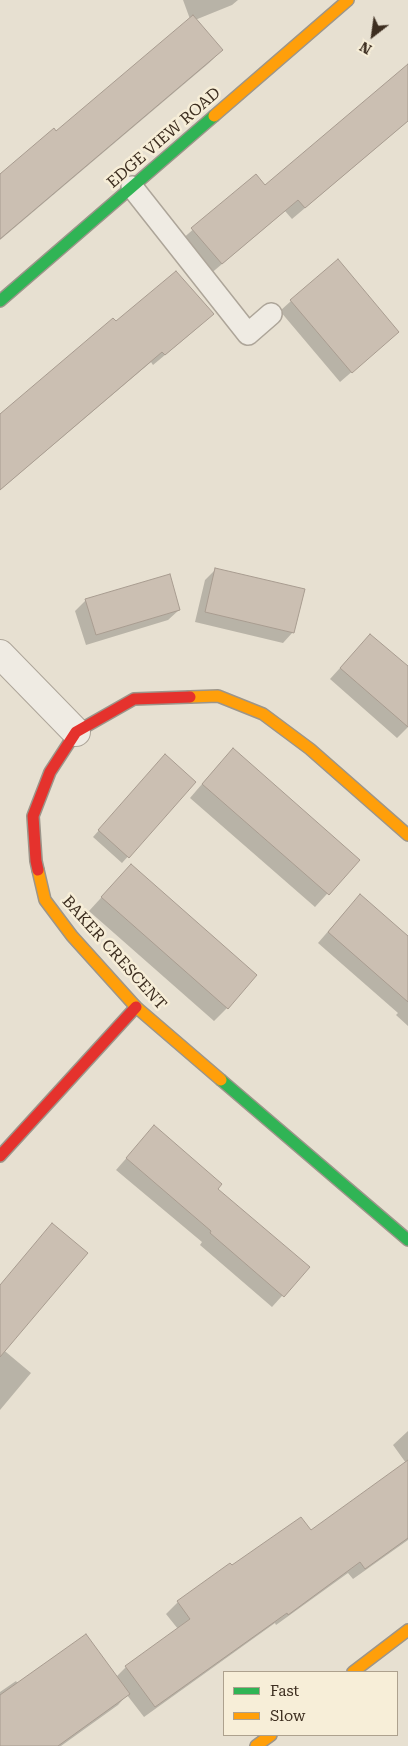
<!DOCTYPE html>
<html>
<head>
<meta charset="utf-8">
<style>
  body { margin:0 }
  #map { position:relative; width:408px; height:1746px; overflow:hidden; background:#e7e0d1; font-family:"Roboto Serif",serif }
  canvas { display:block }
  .legend { position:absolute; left:223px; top:1671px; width:175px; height:65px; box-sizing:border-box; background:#f7eed8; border:1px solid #ada18e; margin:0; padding:6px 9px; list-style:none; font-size:15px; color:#3d2e20 }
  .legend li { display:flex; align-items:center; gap:10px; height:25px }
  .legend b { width:25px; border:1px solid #ada18e }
  .north { position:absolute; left:348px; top:10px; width:50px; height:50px; -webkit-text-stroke:4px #f7eed8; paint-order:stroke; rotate:210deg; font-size:14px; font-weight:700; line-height:20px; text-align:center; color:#3d2e20 }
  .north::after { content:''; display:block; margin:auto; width:18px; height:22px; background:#3d2e20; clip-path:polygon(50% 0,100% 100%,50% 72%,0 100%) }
</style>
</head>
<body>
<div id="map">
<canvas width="408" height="1746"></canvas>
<ul class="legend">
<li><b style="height:6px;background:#30b455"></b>Fast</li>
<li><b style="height:6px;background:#ff9f0a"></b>Slow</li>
</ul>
<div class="north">N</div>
</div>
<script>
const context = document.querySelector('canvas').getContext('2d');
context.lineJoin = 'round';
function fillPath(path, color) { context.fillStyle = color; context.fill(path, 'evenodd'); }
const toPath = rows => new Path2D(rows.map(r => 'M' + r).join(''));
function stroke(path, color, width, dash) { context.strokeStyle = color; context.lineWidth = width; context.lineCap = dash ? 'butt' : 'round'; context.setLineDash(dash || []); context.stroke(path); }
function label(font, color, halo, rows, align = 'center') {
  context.font = font + ' "Roboto Serif",serif'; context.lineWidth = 5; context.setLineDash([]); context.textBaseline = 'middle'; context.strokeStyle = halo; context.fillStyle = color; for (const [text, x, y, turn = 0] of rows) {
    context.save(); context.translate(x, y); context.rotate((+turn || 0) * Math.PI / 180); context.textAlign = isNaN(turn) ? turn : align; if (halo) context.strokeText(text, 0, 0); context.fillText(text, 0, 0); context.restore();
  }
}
const shadow = toPath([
  [183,0,238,0,232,5,195,20,222,50,209,63,0,240,0,175,56,133,190,19],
  [408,66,408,121,292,219,285,211,209,275,180,241,255,175,265,187],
  [291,301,398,332,340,382,280,311],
  [115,323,201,325,153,365,151,362,0,490,0,416],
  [216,569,293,632,283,643,195,622,205,580],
  [86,600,179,610,168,620,86,645,75,611],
  [370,635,408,668,408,727,397,738,330,679],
  [159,762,195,782,122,863,93,837],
  [220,763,358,860,315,907,190,798],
  [131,865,227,1008,214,1021,89,911],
  [350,906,408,938,408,1026,396,1015,398,1013,318,943],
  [144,1138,216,1189,308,1267,272,1307,200,1245,202,1242,116,1170],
  [0,1347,31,1373,0,1410],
  [408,1431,408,1540,353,1579,348,1573,276,1625,275,1623,144,1717,127,1695,118,1705,61,1746,0,1746,0,1692,16,1681,18,1684,116,1677,126,1667,178,1629,166,1614,178,1602,230,1564,232,1567,310,1532,406,1463,393,1445]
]);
const building = toPath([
  [193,15,223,50,0,239,0,174,54,128,56,131,193,15],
  [408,64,408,121,305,208,298,200,222,264,191,228,256,174,265,185,408,64],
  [338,259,399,332,352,373,290,300,338,259],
  [176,271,214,314,165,355,162,352,0,490,0,414,113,318,116,321,176,271],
  [215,568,305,589,294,633,205,612,215,568],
  [170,574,180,610,96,635,85,599,170,574],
  [370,634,408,666,408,727,340,668,370,634],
  [233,748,360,860,329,895,202,784,233,748],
  [165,754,196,782,129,858,98,830,165,754],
  [131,864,257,975,228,1009,101,897,131,864],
  [360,894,408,936,408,1002,328,932,360,894],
  [154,1125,222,1184,218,1189,310,1267,284,1297,210,1233,211,1231,126,1158,154,1125],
  [52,1223,88,1253,0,1357,0,1285,52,1223],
  [408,1460,408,1538,365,1569,360,1562,288,1615,287,1613,155,1707,125,1666,190,1619,177,1601,230,1563,232,1565,301,1517,311,1530,408,1460],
  [86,1634,130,1694,58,1746,0,1746,0,1695,86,1634]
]);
const lane = toPath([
  [132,187,248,334,271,314]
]);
const street = toPath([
  [0,654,76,732]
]);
const fast = toPath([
  [0,301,214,116],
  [221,1080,408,1240]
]);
const slow = toPath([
  [214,116,348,0],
  [190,697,218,696,263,714,310,749,408,835],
  [38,870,45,900,72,936,136,1007,221,1080],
  [353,1672,408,1630],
  [256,1746,271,1735]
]);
const jam = toPath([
  [38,870,36,861,33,816,50,772,76,732,134,699,190,697],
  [0,1156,136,1007]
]);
const streetNames = [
  ["EDGE VIEW ROAD",164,138,-41],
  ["BAKER CRESCENT",114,953,48]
];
fillPath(shadow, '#0003');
fillPath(building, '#cbbfb2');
stroke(building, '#a89c90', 1);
stroke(lane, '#ada599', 24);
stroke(street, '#ada599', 30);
stroke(fast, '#9c958a', 14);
stroke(slow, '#9c958a', 14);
stroke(jam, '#9c958a', 14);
stroke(lane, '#efebe3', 21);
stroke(street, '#efebe3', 28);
stroke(fast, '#30b455', 11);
stroke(slow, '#ff9f0a', 11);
stroke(jam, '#e5322d', 11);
label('16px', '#3d2e20', '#f7eed8', streetNames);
</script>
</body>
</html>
